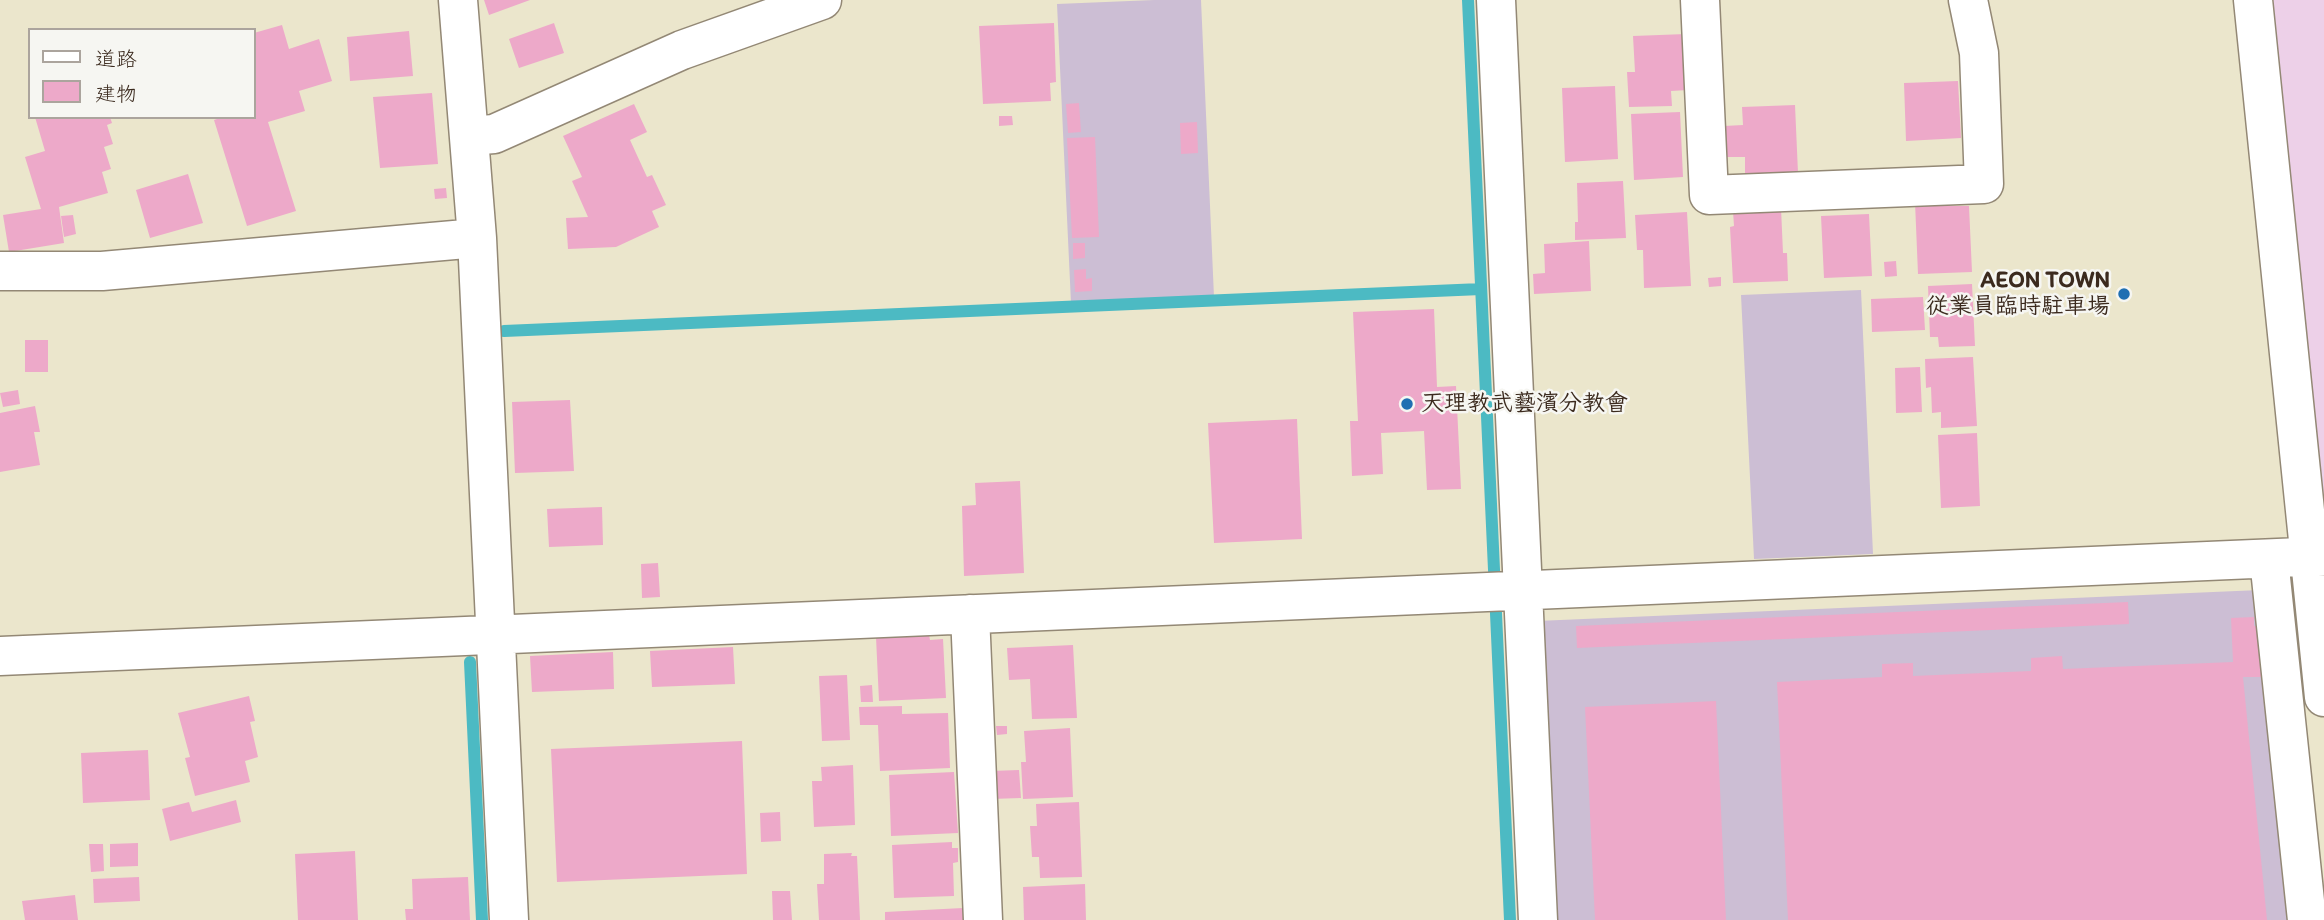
<!DOCTYPE html>
<html>
<head>
<meta charset="utf-8">
<style>
  body { margin:0 }
  #map { position:relative; width:2324px; height:920px; overflow:hidden; background:#ebe6cc; font-family:Itim,"Klee One",sans-serif }
  canvas { display:block }
  .legend { position:absolute; left:28px; top:28px; width:228px; height:91px; box-sizing:border-box; background:#f6f6f2; border:2px solid #aba49d; margin:0; padding:9px 12px; list-style:none; font-size:21px; color:#3b2a1e }
  .legend li { display:flex; align-items:center; gap:14px; height:35px }
  .legend b { width:35px; border:2px solid #aba49d }
</style>
</head>
<body>
<div id="map">
<canvas width="2324" height="920"></canvas>
<ul class="legend">
<li><b style="height:9px;background:#fff"></b>道路</li>
<li><b style="height:19px;background:#eda9c9"></b>建物</li>
</ul>
</div>
<script>
const context = document.querySelector('canvas').getContext('2d');
context.lineJoin = 'round';
function fillPath(path, color) { context.fillStyle = color; context.fill(path, 'evenodd'); }
const toPath = rows => new Path2D(rows.map(r => 'M' + r).join(''));
function stroke(path, color, width, dash) { context.strokeStyle = color; context.lineWidth = width; context.lineCap = dash ? 'butt' : 'round'; context.setLineDash(dash || []); context.stroke(path); }
function label(font, color, halo, rows, align = 'center') {
  context.font = font + ' Itim,"Klee One",sans-serif'; context.lineWidth = 5; context.setLineDash([]); context.textBaseline = 'middle'; context.strokeStyle = halo; context.fillStyle = color; for (const [text, x, y, turn = 0] of rows) {
    context.save(); context.translate(x, y); context.rotate((+turn || 0) * Math.PI / 180); context.textAlign = isNaN(turn) ? turn : align; if (halo) context.strokeText(text, 0, 0); context.fillText(text, 0, 0); context.restore();
  }
}
const built = toPath([
  [2268,0,2324,0,2324,538]
]);
const industrial = toPath([
  [1154,0,1201,0,1214,297,1071,303,1057,4],
  [1861,290,1873,554,1754,559,1741,295],
  [2260,590,2295,920,1550,920,1537,621]
]);
const stream = toPath([
  [1468,0,1510,920],
  [504,331,1481,289],
  [470,662,482,920]
]);
const building = toPath([
  [484,0,530,0,489,15],
  [554,23,564,53,519,68,509,39],
  [1054,23,1056,82,1050,83,1051,101,983,104,979,26],
  [282,25,289,49,319,39,332,81,299,91,305,111,268,122,296,211,247,226,214,120,223,117,254,117,254,33],
  [409,31,413,76,350,81,347,37],
  [1686,34,1688,90,1671,91,1672,106,1629,107,1627,72,1635,72,1633,36],
  [1958,81,1961,138,1906,141,1904,83],
  [1615,86,1618,159,1565,162,1562,88],
  [432,93,438,164,380,168,373,97],
  [1079,103,1081,132,1068,133,1066,104],
  [634,104,647,132,630,140,647,177,652,175,666,205,652,211,659,227,616,247,568,249,566,218,588,217,572,181,582,177,563,136],
  [1795,105,1798,173,1745,175,1745,157,1725,157,1724,126,1743,125,1742,107],
  [1680,112,1683,177,1634,180,1631,114],
  [999,116,1012,116,1013,125,999,126],
  [35,117,110,117,112,123,107,125,113,144,104,147,111,169,102,172,108,193,59,207,64,243,9,252,3,215,41,209,25,157,45,151],
  [1197,122,1198,153,1181,154,1180,123],
  [1095,137,1099,237,1072,238,1067,138],
  [188,174,203,223,150,238,136,190],
  [1623,181,1626,238,1575,240,1575,222,1578,222,1577,183],
  [446,188,447,198,435,199,434,189],
  [1950,201,1950,206,1969,206,1972,272,1918,274,1915,202],
  [1781,208,1783,253,1787,253,1788,281,1733,283,1730,227,1734,226,1733,211],
  [1687,212,1691,286,1644,288,1643,250,1637,250,1635,215],
  [1869,214,1872,276,1824,278,1821,216],
  [73,215,76,234,64,237,61,216],
  [1589,241,1591,291,1534,294,1533,274,1545,273,1544,244],
  [1073,243,1085,243,1085,258,1073,259],
  [1896,261,1897,276,1885,277,1884,262],
  [1086,269,1086,279,1092,278,1092,291,1075,292,1074,270],
  [1721,277,1721,286,1709,287,1708,278],
  [1972,284,1975,346,1939,347,1938,337,1930,337,1928,286],
  [1923,297,1925,330,1872,332,1871,299],
  [1434,309,1437,387,1456,386,1461,489,1427,490,1424,431,1381,433,1383,474,1352,476,1350,421,1358,421,1353,312],
  [25,340,48,340,48,372,25,372],
  [1973,357,1977,426,1941,428,1941,412,1932,413,1931,387,1926,388,1925,359],
  [1920,367,1922,412,1896,413,1895,368],
  [18,390,20,404,3,407,0,393],
  [570,400,574,471,515,473,512,402],
  [35,406,40,432,34,432,40,465,0,472,0,413],
  [1297,419,1302,539,1214,543,1208,423],
  [1977,433,1980,506,1941,508,1938,435],
  [1020,481,1024,573,964,576,962,506,976,505,975,483],
  [602,507,603,545,549,547,547,509],
  [658,563,660,597,642,598,641,564],
  [2128,602,2129,624,1577,648,1576,626],
  [2254,617,2254,626,2263,626,2266,677,2243,677,2267,920,1788,920,1777,682,1882,677,1882,664,1913,663,1913,676,2031,671,2031,658,2062,656,2063,669,2233,662,2231,618],
  [929,635,930,640,943,639,946,698,879,701,876,637],
  [1073,645,1077,718,1032,719,1030,679,1009,680,1007,648],
  [733,647,735,684,652,687,650,651],
  [613,652,614,689,532,692,530,656],
  [847,675,850,740,822,741,819,676],
  [872,685,873,702,861,702,860,686],
  [249,696,255,721,250,722,258,757,245,761,250,782,195,796,185,758,190,757,178,713],
  [1716,701,1726,920,1595,920,1585,707],
  [902,706,902,714,948,713,950,768,880,771,878,725,860,725,859,707],
  [996,726,1007,726,1007,734,997,735],
  [1070,728,1073,797,1023,799,1021,762,1026,762,1024,731],
  [742,741,747,874,557,882,551,749],
  [148,750,150,800,83,803,81,753],
  [853,765,855,825,814,827,812,781,822,781,821,767],
  [1019,770,1021,798,991,799,990,771],
  [954,772,958,833,891,836,889,775],
  [236,800,241,822,170,841,162,809,189,802,192,812],
  [1079,802,1082,877,1040,878,1039,857,1032,857,1030,826,1037,826,1036,804],
  [780,812,781,841,761,842,760,813],
  [952,842,952,848,958,848,958,862,953,863,954,896,894,898,892,845],
  [138,843,138,866,110,867,110,844],
  [89,844,103,844,104,871,91,872],
  [355,851,358,920,298,920,295,854],
  [852,853,851,856,857,856,860,920,819,920,817,884,824,884,824,854],
  [139,877,140,901,94,903,93,879],
  [468,877,470,920,406,920,405,909,413,909,412,879],
  [1085,884,1086,920,1024,920,1023,887],
  [772,891,790,891,792,920,773,920],
  [75,895,78,920,25,920,22,901],
  [963,908,963,920,885,920,885,912]
]);
const minor = toPath([
  [458,0,477,238,509,920],
  [1496,0,1538,920],
  [1700,0,1709,195,1984,184,1979,53,1968,0],
  [2253,0,2324,697],
  [469,136,494,134,682,50,822,0],
  [0,271,102,271,477,238],
  [2269,559,2307,920],
  [970,614,983,920],
  [0,656,2324,556]
]);
const markers = [
  [2124,294,7,"#1f6fb2"],
  [1407,404,7,"#1f6fb2"]
];
const poiNames = [
  ["AEON TOWN",2110,281],
  ["従業員臨時駐車場",2110,307],
  ["天理教武藝濱分教會",1421,404,"left"]
];
fillPath(built, '#edd0e8');
fillPath(industrial, '#ccbed4');
stroke(stream, '#4cbac3', 12);
fillPath(building, '#eda9c9');
stroke(minor, '#938875', 41);
stroke(minor, '#fff', 38);
for (const [x, y, r, color] of markers) { const dot = new Path2D(); dot.arc(x, y, r, 0, 2 * Math.PI); context.fillStyle = color; context.fill(dot); stroke(dot, '#f6f6f2', 2.5); }
label('bold 23px', '#3b2a1e', '#f6f6f2', poiNames, 'right');
</script>
</body>
</html>
